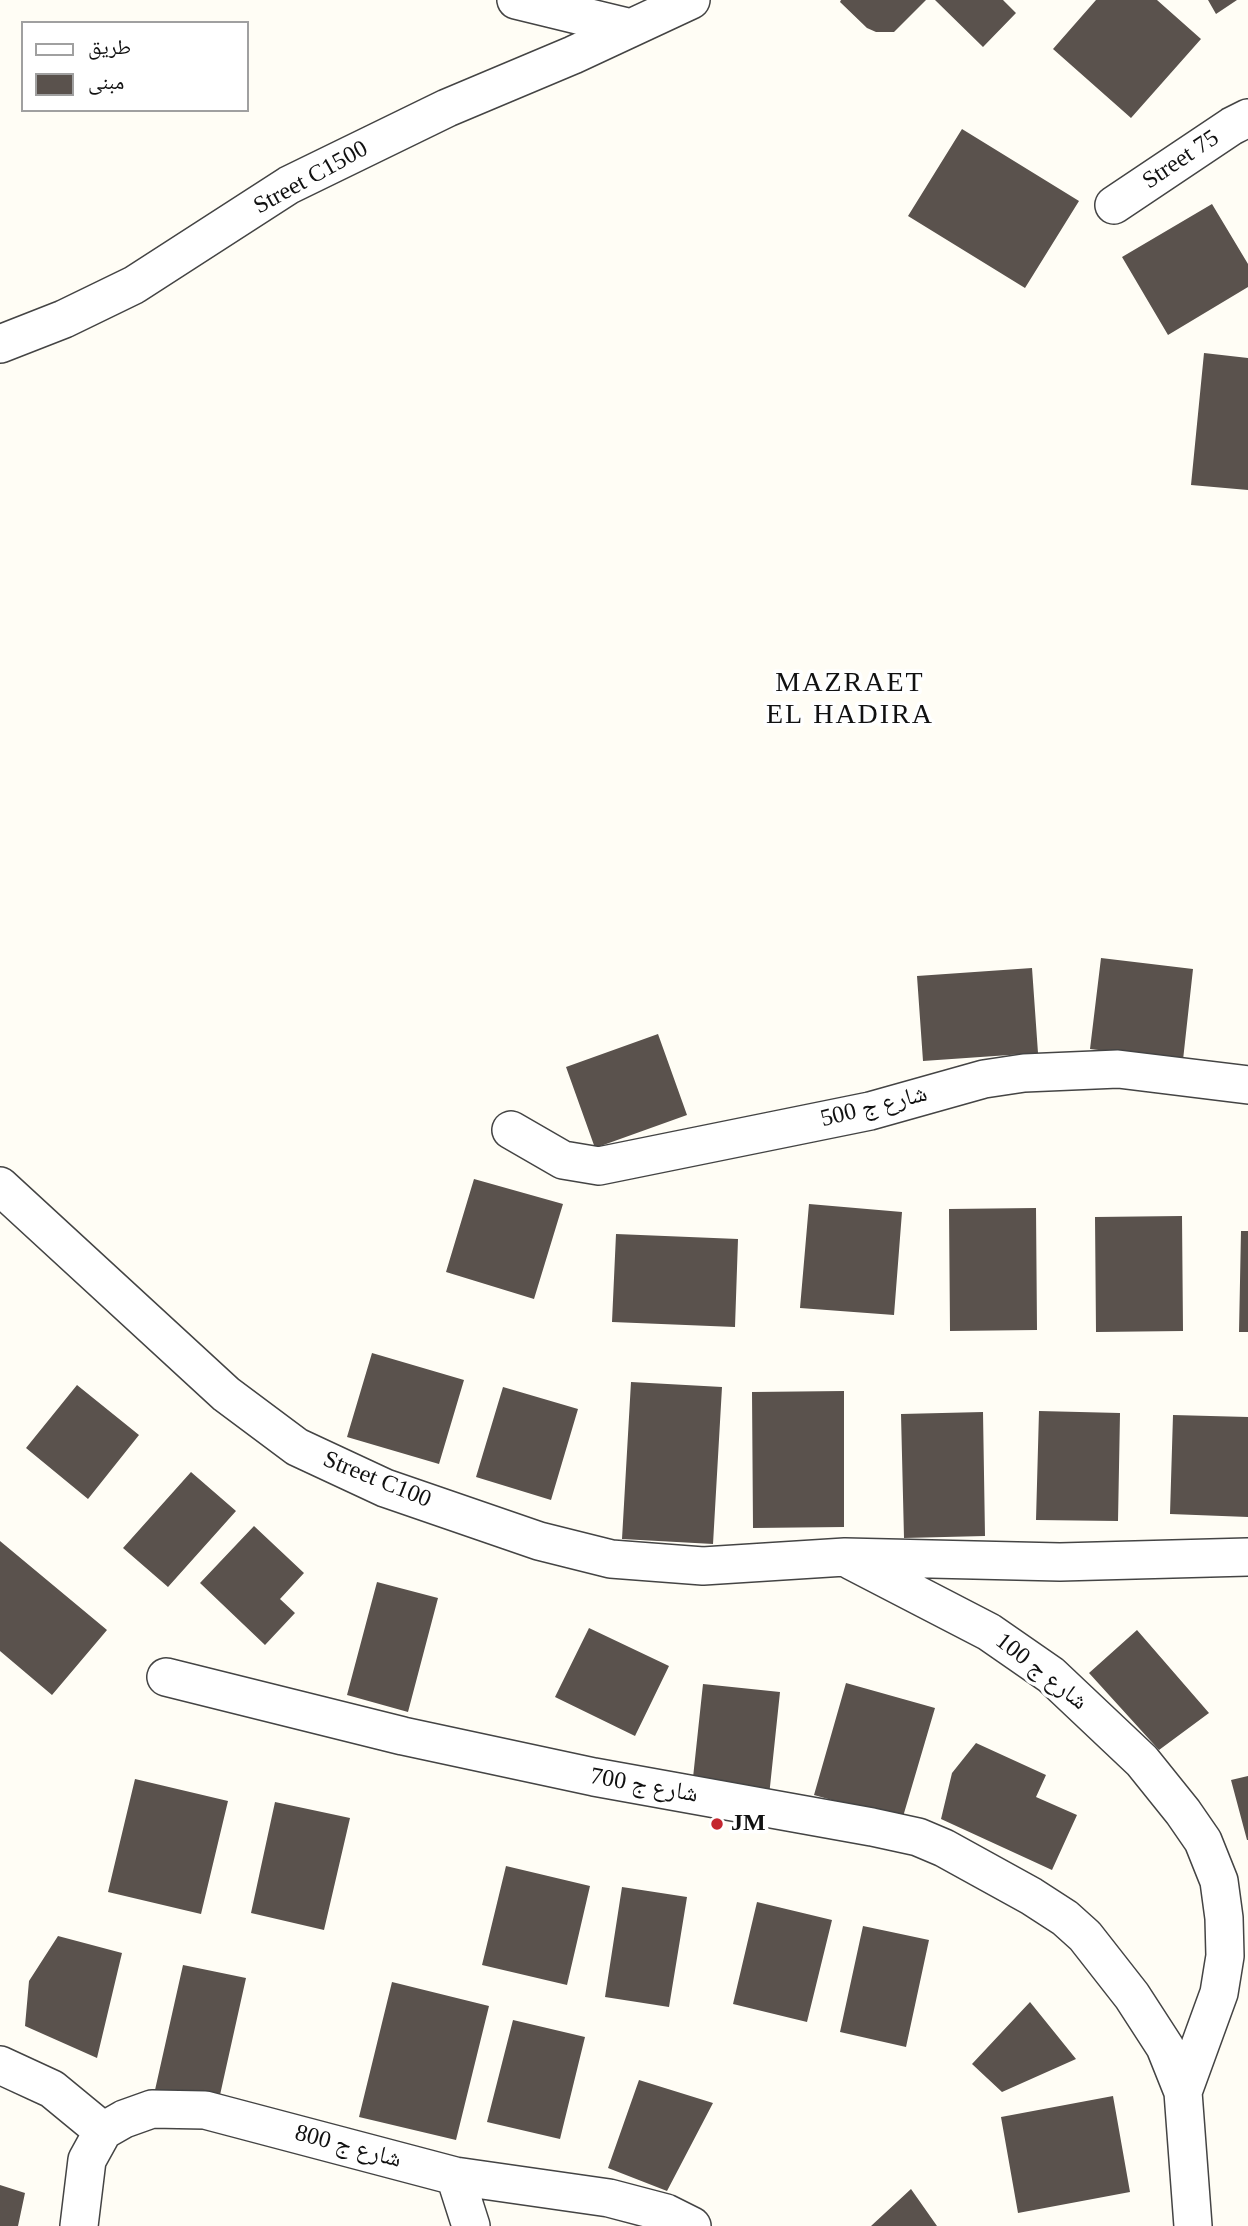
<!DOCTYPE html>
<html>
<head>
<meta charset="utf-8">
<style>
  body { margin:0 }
  #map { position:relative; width:1248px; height:2226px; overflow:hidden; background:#fffdf5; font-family:"Times New Roman","Noto Naskh Arabic",serif }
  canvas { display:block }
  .legend { position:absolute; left:21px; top:21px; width:228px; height:91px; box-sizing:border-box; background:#fff; border:2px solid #a0a0a0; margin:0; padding:9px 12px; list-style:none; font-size:21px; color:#111 }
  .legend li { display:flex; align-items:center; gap:14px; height:35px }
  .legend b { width:35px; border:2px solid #a0a0a0 }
</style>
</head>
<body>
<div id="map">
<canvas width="1248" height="2226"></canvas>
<ul class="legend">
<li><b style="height:9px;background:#fff"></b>طريق</li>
<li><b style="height:19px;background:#5a524d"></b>مبنى</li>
</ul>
</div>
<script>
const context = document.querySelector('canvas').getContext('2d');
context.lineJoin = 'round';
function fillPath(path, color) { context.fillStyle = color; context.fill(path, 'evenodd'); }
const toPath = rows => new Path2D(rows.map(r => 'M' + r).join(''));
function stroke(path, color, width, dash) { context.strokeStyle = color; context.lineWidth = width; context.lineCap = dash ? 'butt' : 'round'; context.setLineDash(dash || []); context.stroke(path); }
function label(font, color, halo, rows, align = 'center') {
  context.font = font + ' "Times New Roman","Noto Naskh Arabic",serif'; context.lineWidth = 7; context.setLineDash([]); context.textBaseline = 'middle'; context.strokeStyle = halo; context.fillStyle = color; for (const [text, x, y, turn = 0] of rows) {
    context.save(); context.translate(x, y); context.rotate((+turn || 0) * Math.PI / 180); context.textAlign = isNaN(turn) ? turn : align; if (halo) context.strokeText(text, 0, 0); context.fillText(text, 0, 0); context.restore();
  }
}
const building = toPath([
  [841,0,926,0,894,32,876,32,867,28,840,2],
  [935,0,1003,0,1016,13,983,47],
  [1096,0,1157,0,1201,39,1131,118,1053,49],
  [1208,0,1237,0,1216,14],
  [962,129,1079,201,1025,288,908,216],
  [1212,204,1248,264,1248,287,1168,335,1122,257],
  [1204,353,1248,358,1248,490,1191,485],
  [1101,958,1193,969,1183,1060,1090,1049],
  [1032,968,1038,1053,923,1061,917,976],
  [658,1034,687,1115,595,1148,566,1067],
  [474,1179,563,1204,534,1299,446,1272],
  [809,1204,902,1212,894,1315,800,1308],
  [1036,1208,1037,1330,950,1331,949,1209],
  [1182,1216,1183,1331,1096,1332,1095,1217],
  [1241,1231,1248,1231,1248,1332,1239,1332],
  [616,1234,738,1239,735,1327,612,1322],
  [372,1353,464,1380,439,1464,347,1437],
  [631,1382,722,1387,713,1544,622,1539],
  [77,1385,139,1435,88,1499,26,1448],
  [503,1387,578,1409,551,1500,476,1477],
  [844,1391,844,1527,753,1528,752,1392],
  [1039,1411,1120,1413,1118,1521,1036,1520],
  [983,1412,985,1536,904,1538,901,1414],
  [1173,1415,1248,1417,1248,1517,1170,1514],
  [191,1472,236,1511,168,1587,123,1548],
  [254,1526,304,1573,280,1599,295,1613,265,1645,200,1583],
  [0,1541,107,1630,52,1695,0,1651],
  [377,1582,438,1598,408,1712,347,1695],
  [589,1628,669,1666,635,1736,555,1697],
  [1137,1630,1209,1713,1159,1750,1089,1673],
  [846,1683,935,1708,902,1820,814,1795],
  [703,1684,780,1692,769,1796,692,1787],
  [976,1743,1046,1775,1036,1797,1077,1815,1052,1870,941,1819,952,1773],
  [1248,1776,1248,1840,1247,1840,1231,1780],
  [135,1779,228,1801,201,1914,108,1892],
  [275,1802,350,1818,324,1930,251,1913],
  [506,1866,590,1886,567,1985,482,1965],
  [622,1887,687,1897,669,2007,605,1997],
  [757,1902,832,1920,807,2022,733,2004],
  [863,1926,929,1940,906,2047,840,2032],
  [58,1936,122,1953,97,2058,25,2026,29,1981],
  [183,1965,246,1978,218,2104,155,2090],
  [392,1982,489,2006,456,2140,359,2117],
  [1030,2002,1076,2059,1002,2092,972,2064],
  [513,2020,585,2037,560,2139,487,2122],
  [639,2080,713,2103,667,2191,608,2168],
  [1113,2096,1130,2192,1018,2213,1001,2117],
  [0,2185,25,2193,18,2226,0,2226],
  [911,2189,937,2226,871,2226]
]);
const minor = toPath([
  [516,0,631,28],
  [1114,205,1232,126,1248,118],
  [0,344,64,319,134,285,289,185,447,108,573,55,691,0],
  [511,1130,563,1160,599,1166,870,1111,984,1079,1024,1073,1118,1069,1248,1085],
  [0,1186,226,1394,297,1447,385,1488,539,1541,611,1559,703,1566,845,1557,1060,1562,1248,1557],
  [852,1561,989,1632,1051,1675,1142,1761,1183,1812,1203,1841,1219,1881,1224,1918,1225,1956,1219,1993,1183,2092,1193,2226],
  [166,1677,403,1736,594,1777,872,1827,918,1837,944,1848,1031,1896,1065,1918,1085,1936,1132,1996,1165,2047,1183,2092],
  [0,2065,52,2089,103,2131],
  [455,2176,471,2226],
  [79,2226,87,2160,103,2131,124,2119,152,2109,205,2110,455,2176,609,2198,666,2213,692,2226]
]);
const markers = [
  [717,1824,7,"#c4262e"]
];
const streetNames = [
  ["Street 75",1181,160,-34],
  ["Street C1500",311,178,-29],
  ["شارع ج 500",874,1107,-14],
  ["Street C100",377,1480,22],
  ["شارع ج 100",1041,1672,38],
  ["شارع ج 700",644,1786,10],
  ["شارع ج 800",348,2147,15]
];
const poiNames = [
  ["JM",731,1824]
];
const quarterNames = [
  ["MAZRAET",850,684],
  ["EL HADIRA",850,716]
];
fillPath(building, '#5a524d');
stroke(minor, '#444', 40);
stroke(minor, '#fff', 37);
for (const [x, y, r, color] of markers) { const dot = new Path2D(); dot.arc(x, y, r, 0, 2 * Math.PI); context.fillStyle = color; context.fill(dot); stroke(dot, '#fff', 2.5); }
label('24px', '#111', '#fff', streetNames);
label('bold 24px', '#111', '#fff', poiNames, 'left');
context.letterSpacing = '2px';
label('28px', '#111', '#fff', quarterNames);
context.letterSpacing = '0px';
</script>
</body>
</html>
